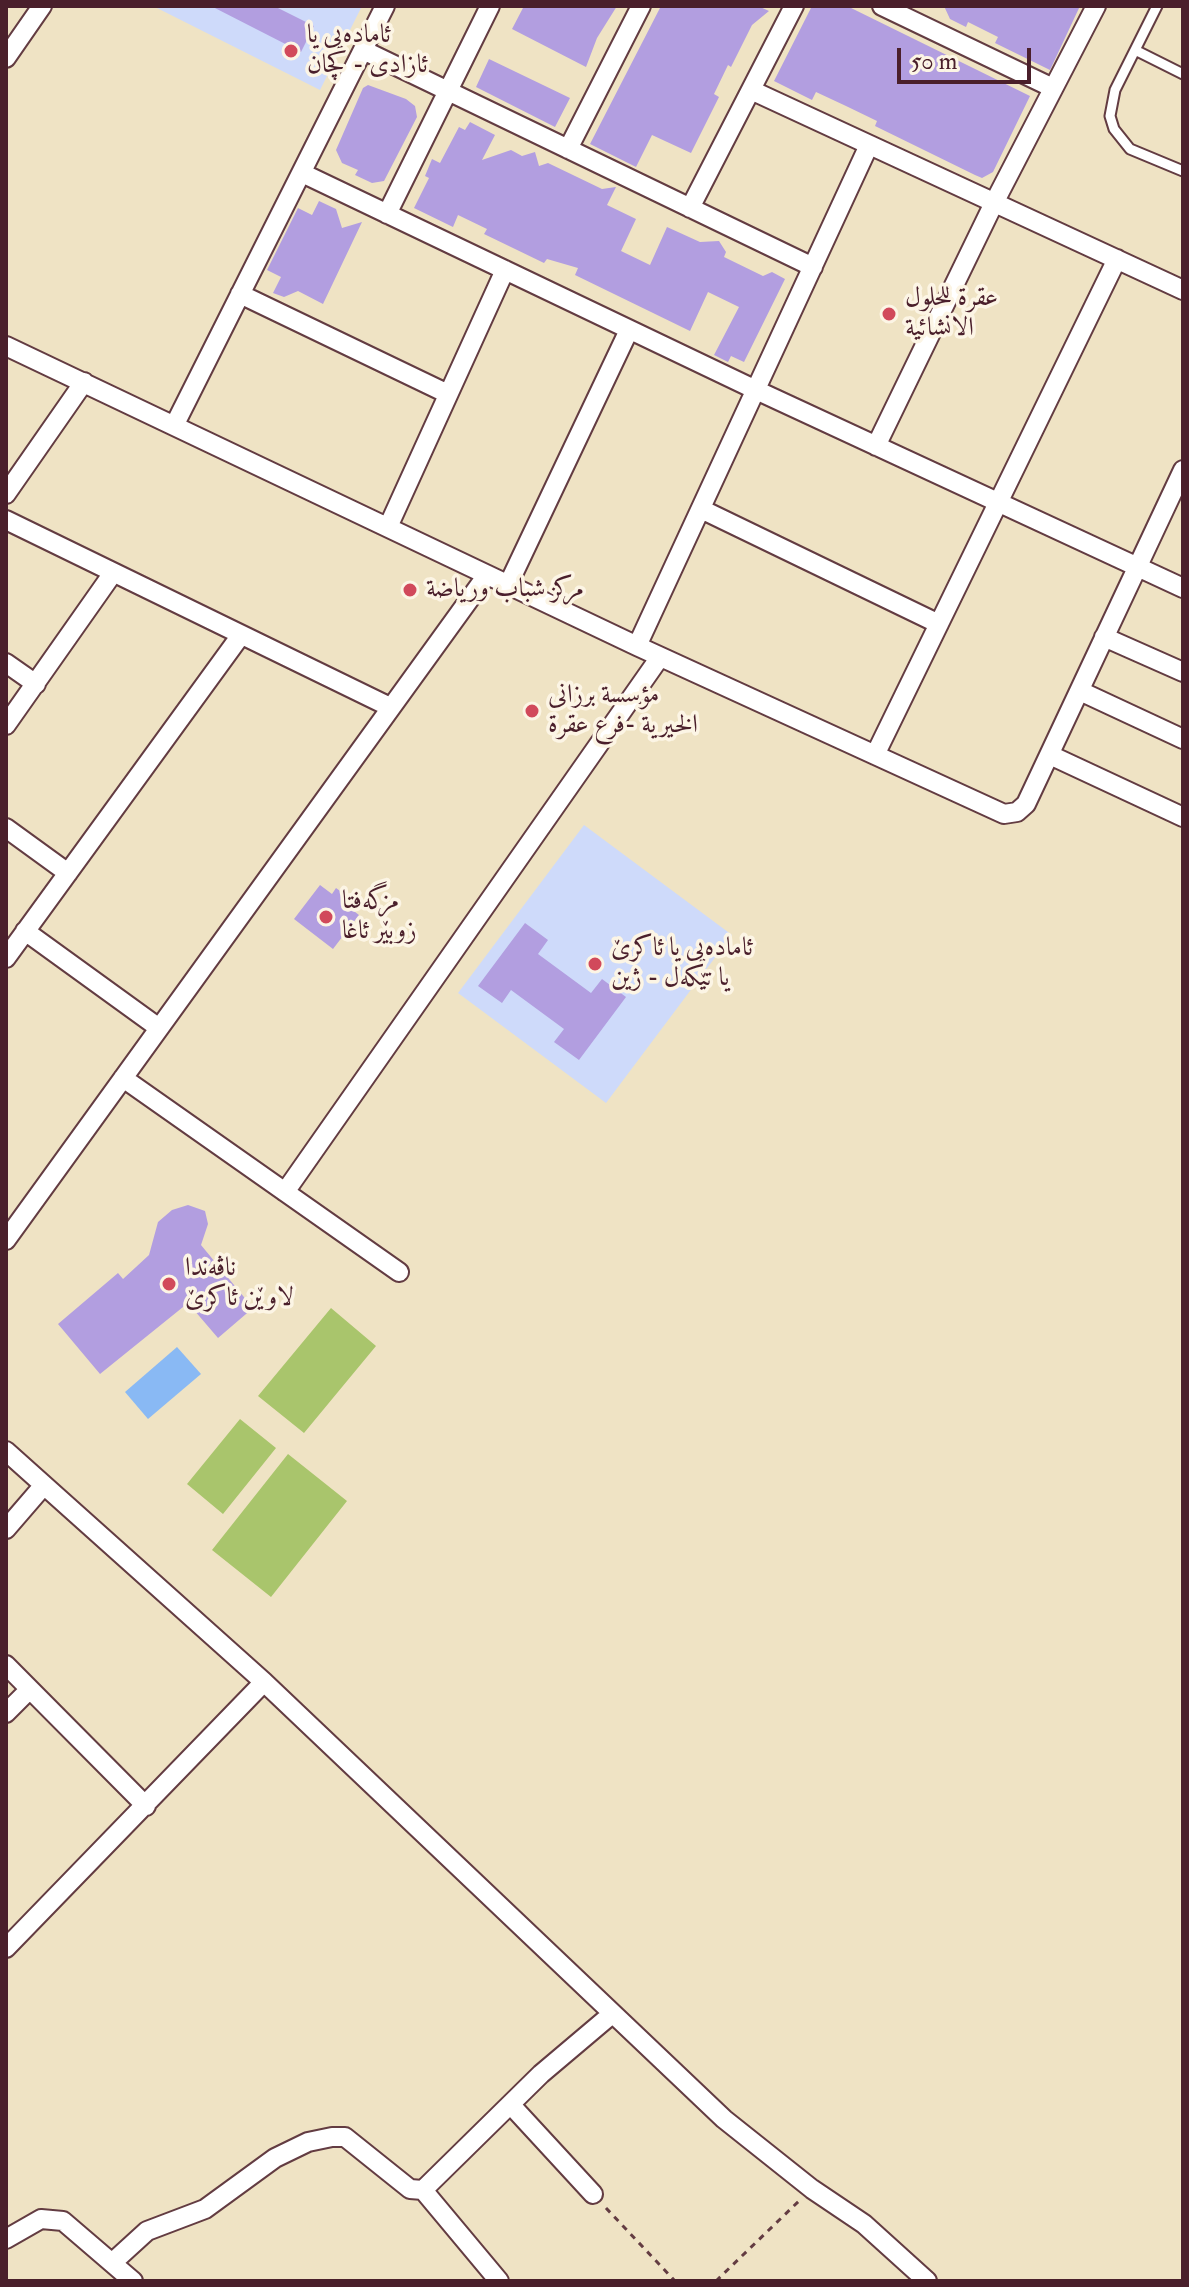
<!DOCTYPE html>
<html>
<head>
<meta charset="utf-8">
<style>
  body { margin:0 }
  #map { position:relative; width:1189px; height:2287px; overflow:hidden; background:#efe3c4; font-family:"IM FELL Double Pica",serif }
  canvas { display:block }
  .frame { position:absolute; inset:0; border:8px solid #4a1f2b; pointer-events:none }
  .scale { position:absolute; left:897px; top:48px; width:134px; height:36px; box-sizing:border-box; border:4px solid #4a1f2b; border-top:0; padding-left:10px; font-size:24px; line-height:28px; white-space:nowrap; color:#4a1f2b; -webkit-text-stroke:6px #fcf5e5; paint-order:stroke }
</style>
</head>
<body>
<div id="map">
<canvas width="1189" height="2287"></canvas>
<div class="frame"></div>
<div class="scale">50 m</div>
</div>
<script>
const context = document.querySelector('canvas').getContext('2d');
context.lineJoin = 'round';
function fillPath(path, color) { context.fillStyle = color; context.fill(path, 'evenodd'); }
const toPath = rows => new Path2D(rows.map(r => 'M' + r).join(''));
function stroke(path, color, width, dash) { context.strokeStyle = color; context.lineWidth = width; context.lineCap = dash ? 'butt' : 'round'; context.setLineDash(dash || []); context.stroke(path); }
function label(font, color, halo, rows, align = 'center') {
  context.font = font + ' "IM FELL Double Pica",Amiri,serif'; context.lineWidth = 7; context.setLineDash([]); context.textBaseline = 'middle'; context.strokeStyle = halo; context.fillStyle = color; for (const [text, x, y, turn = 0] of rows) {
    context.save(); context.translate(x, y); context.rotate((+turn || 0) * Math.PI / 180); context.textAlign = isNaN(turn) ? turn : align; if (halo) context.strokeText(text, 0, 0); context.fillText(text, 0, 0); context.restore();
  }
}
const built = toPath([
  [153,6,362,6,320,90],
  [584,825,732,935,606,1103,458,993]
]);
const green = toPath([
  [331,1308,376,1346,304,1433,258,1396],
  [240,1419,276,1448,223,1514,187,1484],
  [288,1454,347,1501,271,1597,212,1550]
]);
const water = toPath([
  [177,1347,201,1374,148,1419,125,1392]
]);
const building = toPath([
  [211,6,274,6,314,26,301,52],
  [524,6,617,6,597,38,586,67,512,29],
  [661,6,758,6,769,11,752,25,731,67,728,65,714,94,719,97,691,153,652,135,636,167,590,144],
  [812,6,847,6,1030,96,993,172,982,178,975,175,875,126,877,121,846,106,816,92,812,100,774,81],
  [944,6,1080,6,1050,70,995,43,998,37,968,22,966,27,950,19],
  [489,59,570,98,555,127,476,87],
  [368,85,406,99,415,106,417,117,384,181,372,183,355,175,358,170,342,163,336,150,363,88],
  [470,122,495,135,482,160,511,150,522,156,535,152,539,166,548,163,602,189,616,187,607,205,636,219,621,251,650,265,667,227,700,242,719,241,726,252,724,257,763,276,772,272,785,279,744,362,731,356,728,362,714,355,739,307,708,292,690,331,575,275,578,268,547,259,544,263,484,234,487,229,458,215,453,227,414,208,429,178,425,176,432,159,440,163,459,127,465,130],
  [319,201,336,209,342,228,362,222,323,304,298,291,284,297,273,293,281,277,267,270,298,208,312,215],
  [320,885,332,894,336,888,347,896,342,902,359,915,333,949,294,919],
  [525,923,548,940,538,954,591,993,602,979,626,997,579,1060,554,1042,564,1029,511,990,502,1003,478,986],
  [188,1205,205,1211,208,1224,201,1245,253,1308,218,1338,188,1303,100,1374,58,1324,118,1273,123,1279,149,1255,158,1222,172,1210]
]);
const path = toPath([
  [606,2208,675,2281],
  [716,2281,800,2200]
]);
const lane = toPath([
  [1157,6,1115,90,1110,116,1114,129,1130,149,1183,171],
  [1135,50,1183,74]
]);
const street = toPath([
  [882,6,1053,88],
  [363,50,813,267],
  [6,58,42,6],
  [751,90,1183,290],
  [568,149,641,6],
  [302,173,756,390,1183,588],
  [690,208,794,6],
  [387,214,490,6],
  [240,294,446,393],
  [6,346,637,646,1004,814,1017,812,1026,804,1183,470],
  [174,426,385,6],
  [876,446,994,203,1096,6],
  [6,494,84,382],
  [701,509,939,624],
  [6,520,390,707],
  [388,527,505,270],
  [508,585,629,330],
  [1104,637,1183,672],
  [637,646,869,145],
  [6,663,36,684],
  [1080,691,1183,739],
  [6,725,113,573],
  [875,755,1117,259],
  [1050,755,1183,817],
  [6,828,68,873],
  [25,931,159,1028],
  [6,958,241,635],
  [123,1078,399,1272],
  [285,1192,660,657],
  [6,1240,487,575],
  [6,1451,264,1682,724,2119,812,2189,864,2224,927,2281],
  [6,1529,44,1485],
  [6,1665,146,1806],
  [6,1713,28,1691],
  [6,1948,264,1682],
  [511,2105,593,2194],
  [423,2190,499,2281],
  [6,2239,41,2219,63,2221,133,2281],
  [113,2262,147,2231,205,2209,275,2158,308,2142,332,2137,345,2137,410,2189,423,2190,541,2074,612,2014]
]);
const markers = [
  [291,51,8,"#d1495b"],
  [889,314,8,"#d1495b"],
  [410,590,8,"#d1495b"],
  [532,711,8,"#d1495b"],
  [326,917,8,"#d1495b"],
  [595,964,8,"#d1495b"],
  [169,1284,8,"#d1495b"]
];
const poiNames = [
  ["ئامادەیی یا",307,36],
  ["ئازادی - کچان",307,66],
  ["عقرة للحلول",905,299],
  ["الانشائیة",905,329],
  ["مركز شباب ورياضة",426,590],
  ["مؤسسة برزانى",548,696],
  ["الخيرية -فرع عقرة",548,726],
  ["مزگەفتا",342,902],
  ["زوبێر ئاغا",342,932],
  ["ئامادەیی یا ئاکرێ",611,949],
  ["یا تێکەل - ژین",611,979],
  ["ناڤەندا",185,1269],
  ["لاوێن ئاکرێ",185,1299]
];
fillPath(built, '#cedafa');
fillPath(green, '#a9c56c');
fillPath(water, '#89b9f4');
fillPath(building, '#b29ee0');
stroke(lane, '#633c42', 13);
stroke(street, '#633c42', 22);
stroke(path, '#633c42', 3, [6, 6]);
stroke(lane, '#fff', 9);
stroke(street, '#fff', 18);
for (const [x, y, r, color] of markers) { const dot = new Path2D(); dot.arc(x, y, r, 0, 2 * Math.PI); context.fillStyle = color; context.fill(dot); stroke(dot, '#fcf5e5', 3); }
label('26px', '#4a1f2b', '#fcf5e5', poiNames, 'left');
</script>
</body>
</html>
